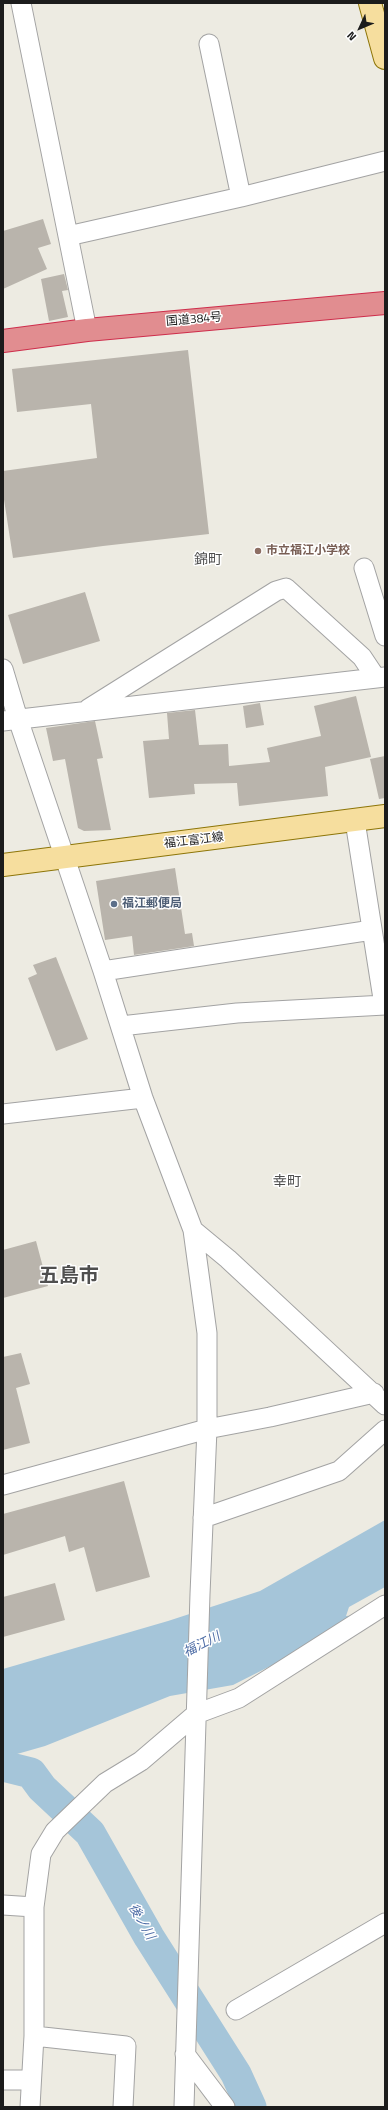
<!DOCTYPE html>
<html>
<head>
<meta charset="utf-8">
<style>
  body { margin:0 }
  #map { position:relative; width:388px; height:2110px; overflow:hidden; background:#edebe2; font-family:"Titillium Web",sans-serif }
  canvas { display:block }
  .frame { position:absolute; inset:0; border:4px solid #1c1c1c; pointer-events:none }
  .north { position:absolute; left:340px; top:8px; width:40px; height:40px; -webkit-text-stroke:3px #fff; paint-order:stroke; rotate:226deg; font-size:11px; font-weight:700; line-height:16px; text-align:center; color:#1c1c1c }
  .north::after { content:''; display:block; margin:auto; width:14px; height:18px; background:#1c1c1c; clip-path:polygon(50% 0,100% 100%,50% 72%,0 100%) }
</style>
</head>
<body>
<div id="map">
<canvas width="388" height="2110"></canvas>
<div class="frame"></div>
<div class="north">N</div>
</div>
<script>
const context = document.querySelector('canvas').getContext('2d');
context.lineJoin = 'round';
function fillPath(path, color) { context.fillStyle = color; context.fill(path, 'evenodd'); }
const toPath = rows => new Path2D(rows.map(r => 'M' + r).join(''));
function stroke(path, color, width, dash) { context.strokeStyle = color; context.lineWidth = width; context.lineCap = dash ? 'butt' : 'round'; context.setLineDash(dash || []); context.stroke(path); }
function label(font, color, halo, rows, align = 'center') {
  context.font = font + ' "Titillium Web","Noto Sans JP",sans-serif'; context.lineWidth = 3; context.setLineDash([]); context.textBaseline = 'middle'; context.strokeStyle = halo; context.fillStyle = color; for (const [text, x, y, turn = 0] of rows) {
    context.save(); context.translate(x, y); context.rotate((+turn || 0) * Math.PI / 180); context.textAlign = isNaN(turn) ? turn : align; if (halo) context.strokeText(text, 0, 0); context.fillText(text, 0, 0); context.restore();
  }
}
const water = toPath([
  [385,1520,385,1587,349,1607,346,1616,358,1615,316,1643,233,1685,170,1696,45,1746,3,1758,3,1669,168,1621,260,1591]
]);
const river = toPath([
  [3,1766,31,1773,42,1788,90,1833,149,1937,236,2074,251,2107]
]);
const building = toPath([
  [43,219,51,244,38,248,47,269,3,289,3,231],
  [64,274,68,290,62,291,68,317,49,321,41,279],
  [188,350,209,534,103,546,13,558,3,493,3,471,97,458,91,404,17,412,12,369],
  [85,592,100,641,23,664,8,615],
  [356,696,371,757,325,767,328,796,239,806,237,783,194,784,195,794,149,798,143,741,169,739,167,713,195,710,199,745,228,744,229,766,270,762,267,748,321,736,314,706],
  [260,703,264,725,246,728,243,706],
  [95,721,103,758,97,759,111,830,84,831,78,828,65,759,53,761,46,728],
  [385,756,385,798,379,799,370,759],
  [175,868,185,934,192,933,194,946,134,955,132,936,105,940,96,881],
  [56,957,88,1039,56,1051,28,978,37,974,33,965],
  [36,1241,48,1286,3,1298,3,1250],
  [21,1353,30,1384,16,1388,30,1443,3,1450,3,1357],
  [124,1481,150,1577,96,1592,84,1547,69,1552,65,1536,3,1555,3,1514],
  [55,1583,65,1620,3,1637,3,1597]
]);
const minor = toPath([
  [21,3,87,330],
  [209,44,241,197],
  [68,236,241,197,385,161],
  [364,568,385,636],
  [3,669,18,719,103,971,143,1098,193,1230,207,1333,207,1429,200,1594,184,2107],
  [88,709,276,591,286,588,362,657,376,678],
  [3,721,385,677],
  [355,821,384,1005],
  [103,971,372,930],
  [121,1026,237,1013,385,1005],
  [3,1114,143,1098],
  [193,1230,228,1259,385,1405],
  [3,1485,207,1429,270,1417,374,1393],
  [203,1518,339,1471,385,1430],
  [3,1905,34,1907],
  [236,2010,385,1923],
  [34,2036,126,2046,123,2107],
  [185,2054,225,2107],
  [3,2080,31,2080],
  [30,2107,34,2036,34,1907,41,1854,55,1831,105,1783,141,1761,196,1714,239,1698,385,1605]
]);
const major = toPath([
  [370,3,385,58],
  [3,865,385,816]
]);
const highway = toPath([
  [3,341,87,330,385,303]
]);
const markers = [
  [258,551,4,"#8d6e63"],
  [114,904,4,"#5c6f8a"]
];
const streetNames = [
  ["国道384号",194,320,-5],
  ["福江富江線",194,841,-7]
];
const educationNames = [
  ["市立福江小学校",266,551]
];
const serviceNames = [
  ["福江郵便局",122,904]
];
const waterNames = [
  ["福江川",202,1645,-27],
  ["後ノ川",141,1922,60]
];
const quarterNames = [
  ["錦町",208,561],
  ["幸町",287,1183]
];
const townNames = [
  ["五島市",69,1277]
];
fillPath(water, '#a5c5d9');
stroke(river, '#a5c5d9', 31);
fillPath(building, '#b9b4ac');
stroke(minor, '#a3a3a3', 21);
stroke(major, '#8d7508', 24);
stroke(highway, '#ce2d4b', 24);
stroke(minor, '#fff', 19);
stroke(major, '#f6de9e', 22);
stroke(highway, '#e18d90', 22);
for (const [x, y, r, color] of markers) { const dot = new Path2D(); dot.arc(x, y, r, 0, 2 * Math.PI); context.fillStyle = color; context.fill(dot); stroke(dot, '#fff', 1.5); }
label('12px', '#1c1c1c', '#fff', streetNames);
label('bold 12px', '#785e54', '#fff', educationNames, 'left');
label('bold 12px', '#4e5e75', '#fff', serviceNames, 'left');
label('italic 13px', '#4e6da6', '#fff', waterNames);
label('14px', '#4f4f4f', '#fff', quarterNames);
label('bold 20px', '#4f4f4f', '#fff', townNames);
</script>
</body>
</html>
